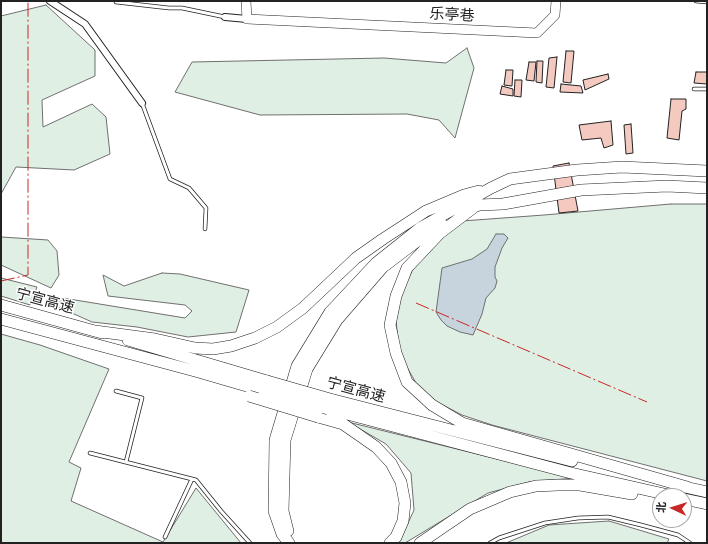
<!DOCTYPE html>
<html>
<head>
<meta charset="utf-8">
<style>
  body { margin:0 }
  #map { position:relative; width:708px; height:544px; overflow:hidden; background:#fff; font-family:Mulish,"Noto Sans SC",sans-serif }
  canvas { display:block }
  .frame { position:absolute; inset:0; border:2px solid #222; pointer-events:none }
  .north { position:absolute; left:652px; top:488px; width:40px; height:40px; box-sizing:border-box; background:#fff; border:1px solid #a7a7a7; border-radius:50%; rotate:274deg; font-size:11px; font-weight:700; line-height:16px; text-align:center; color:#222 }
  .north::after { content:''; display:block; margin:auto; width:14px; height:18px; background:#c62828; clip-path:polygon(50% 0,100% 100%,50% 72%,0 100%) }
</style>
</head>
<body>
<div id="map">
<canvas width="708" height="544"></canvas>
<div class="frame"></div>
<div class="north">北</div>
</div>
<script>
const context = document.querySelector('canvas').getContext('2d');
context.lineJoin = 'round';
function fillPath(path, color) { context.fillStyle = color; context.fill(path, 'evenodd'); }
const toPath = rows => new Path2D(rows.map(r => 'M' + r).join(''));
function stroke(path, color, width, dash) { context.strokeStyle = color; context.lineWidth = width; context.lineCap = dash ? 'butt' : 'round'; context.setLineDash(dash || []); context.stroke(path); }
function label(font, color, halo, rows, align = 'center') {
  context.font = font + ' Mulish,"Noto Sans SC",sans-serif'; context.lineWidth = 3; context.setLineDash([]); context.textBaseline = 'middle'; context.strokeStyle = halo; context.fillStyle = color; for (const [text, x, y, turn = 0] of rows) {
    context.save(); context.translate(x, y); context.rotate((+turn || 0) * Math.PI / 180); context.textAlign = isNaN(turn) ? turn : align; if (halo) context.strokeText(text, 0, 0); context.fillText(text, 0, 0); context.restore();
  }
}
const green = toPath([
  [46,5,95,50,95,76,42,100,43,127,92,104,106,117,110,154,74,170,16,167,1,194,1,16,46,5],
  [467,48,474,68,455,138,439,120,407,114,260,115,175,92,192,62,384,58,446,63,467,48],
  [671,204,707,204,707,481,492,425,462,415,437,402,420,390,408,369,399,348,396,321,400,296,415,265,436,242,462,221,544,215,671,204],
  [1,237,48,240,57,251,59,275,51,288,1,265,1,237],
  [162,273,180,274,249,290,236,332,188,337,137,327,92,322,56,306,63,298,185,318,192,311,185,305,108,296,103,275,124,286,162,273],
  [1,278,37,287,30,305,1,296,1,278],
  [1,334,40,345,109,369,69,462,81,468,71,501,163,542,196,488,241,543,1,543,1,334],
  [348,422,574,478,529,482,488,493,405,543,399,543,414,510,411,473,386,444,348,422],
  [609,521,669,539,667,543,506,543,549,525,609,521]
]);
const water = toPath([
  [496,234,504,234,508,238,502,248,495,267,495,277,497,281,495,288,486,298,482,314,473,335,460,332,447,326,441,320,436,312,442,268,472,259,487,249,496,234]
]);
const building = toPath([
  [566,51,574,51,571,83,563,82,566,51],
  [557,57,554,88,546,87,549,58,557,57],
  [537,61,543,61,542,83,536,82,537,61],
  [529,62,536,62,534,81,526,80,529,62],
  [506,70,513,70,512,86,504,85,506,70],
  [696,72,707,72,707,84,694,83,696,72],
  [608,74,609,79,585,90,583,80,608,74],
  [515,80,522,80,521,97,514,96,515,80],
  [561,84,581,86,583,93,560,92,561,84],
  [502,86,513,89,513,96,500,94,502,86],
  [671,99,686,99,686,109,682,111,679,140,667,138,671,99],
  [611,121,613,145,604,148,601,138,582,140,579,125,611,121],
  [631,124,633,153,626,154,624,125,631,124],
  [569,163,578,211,559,213,553,166,569,163]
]);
const lane = toPath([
  [696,1,707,2],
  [116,2,169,8,182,8,225,17],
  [694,89,707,89],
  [142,103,170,179,189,188,206,208,205,229],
  [116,391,142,398,126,462],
  [90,453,196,480,221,511,250,543],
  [165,537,192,479],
  [490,543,499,538,545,523,578,518,608,517,641,525,678,535,690,543]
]);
const street = toPath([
  [50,1,85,24,142,103],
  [225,17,247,19]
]);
const secondary = toPath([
  [246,1,247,19,537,33,555,15,556,1]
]);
const highway = toPath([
  [473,208,440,233,407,268,396,296,390,325,396,353,407,382,432,405,462,423,687,487],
  [465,210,479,205,503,204,581,190,667,186,707,188],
  [1,305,102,333],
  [1,319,195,371,264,391],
  [95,331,155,339,195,348,213,349,231,346,255,338,277,327,303,308,356,258,383,239,426,211,464,195,479,191],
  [128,340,267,381],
  [330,399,572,461],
  [328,409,571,473,673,496],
  [318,417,343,424,376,447,391,463,401,482,405,503,403,521,396,537,390,543],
  [680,486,707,492],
  [684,499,707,504],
  [288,531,283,511,285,440,307,369,337,320,383,267,441,223],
  [289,543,282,534,274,511,275,440,297,366,330,312,376,263,420,228,491,188,510,179,577,170,622,167,707,171],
  [420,543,470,509,510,492,536,486,558,485,580,485,632,494]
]);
const highwayBridge = toPath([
  [267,381,330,399],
  [264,391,328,409],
  [249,396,318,417]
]);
const power = toPath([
  [1,281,28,275,28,1],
  [416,303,647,402]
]);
const streetNames = [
  ["乐亭巷",452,15,3],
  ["宁宣高速",45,301,15],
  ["宁宣高速",356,390,15]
];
fillPath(green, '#e0efe3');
stroke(green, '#6f6f6f', 1);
fillPath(water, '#c7d3dd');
stroke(water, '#6f6f6f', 1);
fillPath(building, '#f3c9c0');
stroke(building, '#222', 1);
stroke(lane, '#222', 4.5);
stroke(street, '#222', 8);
stroke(secondary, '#222', 10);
stroke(highway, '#222', 12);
stroke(lane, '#fff', 3);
stroke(street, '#fff', 6);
stroke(secondary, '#fff', 9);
stroke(highway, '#fff', 11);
stroke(highwayBridge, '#222', 12, []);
stroke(highwayBridge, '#fff', 11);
stroke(power, '#c62828', 1, [14, 3, 2, 3]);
label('15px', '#222', '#fff', streetNames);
</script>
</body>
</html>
